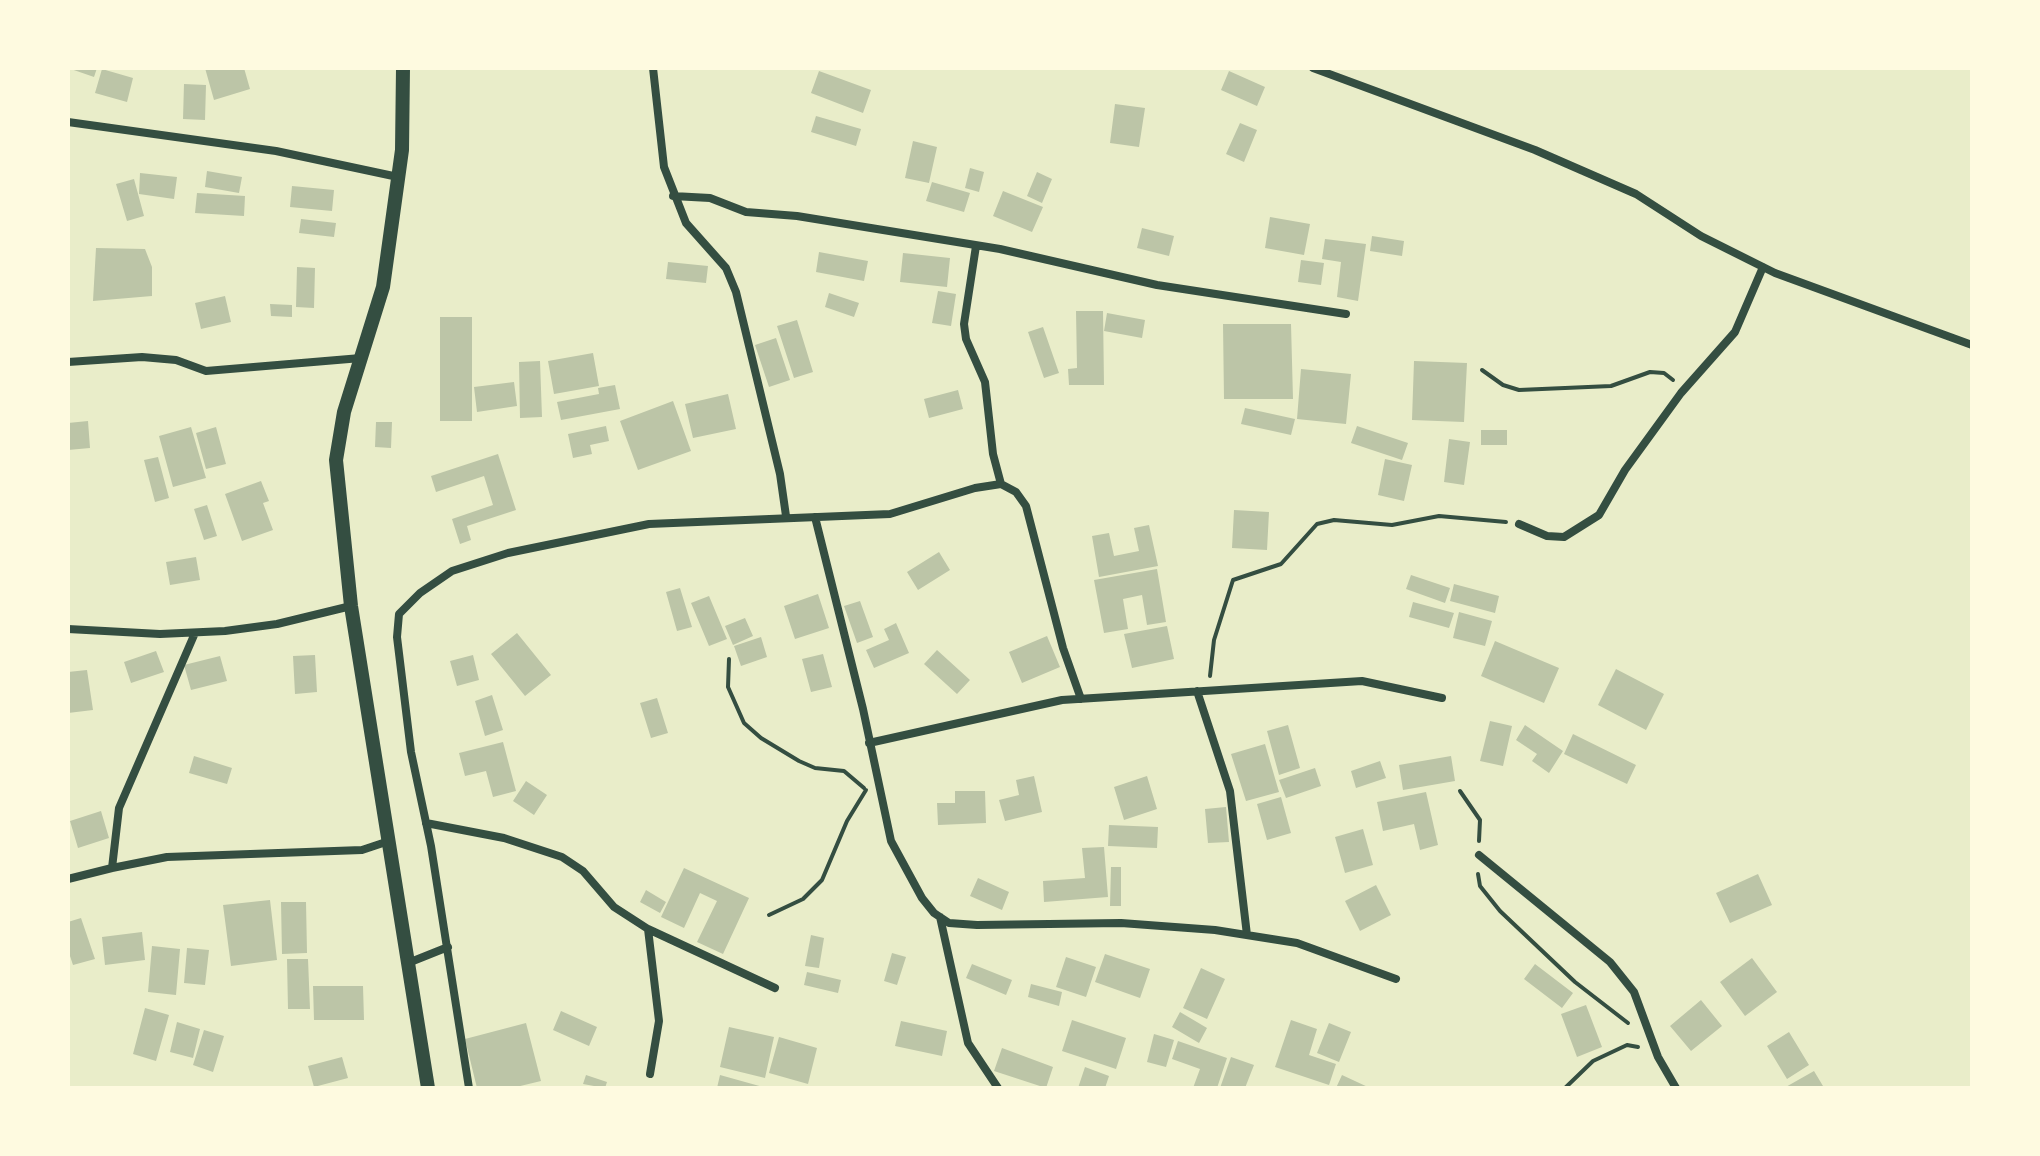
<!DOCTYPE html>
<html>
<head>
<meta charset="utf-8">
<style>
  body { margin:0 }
  #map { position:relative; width:2040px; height:1156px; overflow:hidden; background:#e9edc9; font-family:"Archivo Narrow",sans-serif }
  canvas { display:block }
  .frame { position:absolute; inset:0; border:70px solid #fefae0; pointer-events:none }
</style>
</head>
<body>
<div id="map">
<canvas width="2040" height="1156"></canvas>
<div class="frame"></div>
</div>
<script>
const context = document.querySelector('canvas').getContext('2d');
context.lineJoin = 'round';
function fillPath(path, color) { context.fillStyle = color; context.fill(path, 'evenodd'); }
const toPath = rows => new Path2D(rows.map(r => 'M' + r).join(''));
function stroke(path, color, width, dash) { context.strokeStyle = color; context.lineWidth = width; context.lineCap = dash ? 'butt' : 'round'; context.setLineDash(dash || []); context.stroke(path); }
const building = toPath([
  [68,68,97,68,94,77],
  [205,68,244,68,250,89,214,100],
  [102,69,133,78,127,102,95,93],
  [819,71,871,90,863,113,811,93],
  [1229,71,1265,87,1257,106,1221,90],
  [184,84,206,85,205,120,183,119],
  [1115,104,1145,108,1139,147,1110,143],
  [816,116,861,129,856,146,811,132],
  [1240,123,1257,130,1244,162,1226,154],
  [913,141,937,147,929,183,905,178],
  [970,168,984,172,979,192,965,188],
  [207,171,242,177,239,193,205,187],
  [1037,172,1052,179,1042,203,1027,196],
  [140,173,177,177,174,199,139,194],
  [134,179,144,216,127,221,116,184],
  [932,182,970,193,964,212,926,201],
  [292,186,334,190,332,211,290,207],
  [1003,191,1043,207,1032,232,993,216],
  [197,193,245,196,244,216,195,213],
  [1270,217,1310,224,1304,255,1265,248],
  [301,219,336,223,334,237,299,233],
  [1142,228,1174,236,1169,256,1137,248],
  [1372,236,1404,241,1402,256,1370,251],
  [1325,239,1366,244,1358,301,1337,297,1341,262,1322,259],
  [96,248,145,249,152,267,152,296,93,301],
  [819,252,868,261,864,281,816,272],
  [903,253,950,258,947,287,900,282],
  [1301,260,1324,263,1321,285,1298,282],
  [668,262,708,266,706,283,666,279],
  [297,267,315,268,314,308,296,307],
  [938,291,956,294,951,326,932,323],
  [829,293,859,303,854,317,825,307],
  [225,296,231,322,201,329,195,303],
  [270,304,292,305,292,317,271,316],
  [1076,311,1103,311,1104,385,1069,385,1068,369,1077,368],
  [1107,313,1145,320,1142,338,1104,331],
  [440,317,472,317,472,421,440,421],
  [797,320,813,372,794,378,777,326],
  [1223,324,1291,324,1293,399,1224,399],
  [1043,327,1059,373,1044,378,1028,332],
  [776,338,790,380,769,387,755,345],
  [593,353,599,386,554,394,548,361],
  [540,361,542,417,520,418,519,362],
  [1414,361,1467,363,1464,422,1412,420],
  [1301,369,1351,374,1346,424,1297,419],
  [514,382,517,406,477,412,474,387],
  [615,385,620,409,561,420,557,402,599,394,598,388],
  [958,390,963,409,929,418,924,399],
  [728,394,736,429,693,438,685,404],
  [673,401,691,451,638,470,620,421],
  [1245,408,1295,419,1291,435,1241,424],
  [88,421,90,448,68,450,68,423],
  [376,422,392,422,391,448,375,447],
  [606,426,609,441,590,445,592,454,573,458,568,434],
  [1357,426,1408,443,1402,460,1351,443],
  [191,427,206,478,173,487,159,436],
  [216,427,226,464,206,469,196,433],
  [1481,430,1507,430,1507,445,1481,445],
  [1449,439,1470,442,1464,485,1444,482],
  [498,454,516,510,467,526,471,540,460,544,452,519,493,505,484,476,436,492,431,476],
  [158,457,169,498,155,502,144,460],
  [1385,459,1412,465,1404,501,1378,495],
  [261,481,269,501,263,503,273,530,242,541,225,494],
  [207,505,217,536,204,540,194,509],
  [1234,510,1269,512,1267,550,1232,548],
  [1149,525,1158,566,1099,577,1092,536,1109,533,1114,556,1139,551,1134,528],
  [939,552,950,570,918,590,907,572],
  [196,557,200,580,170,585,166,562],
  [1157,569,1166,622,1147,625,1142,595,1123,599,1128,629,1104,633,1094,580],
  [1411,575,1450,588,1445,603,1406,589],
  [1454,584,1499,596,1495,613,1450,601],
  [680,588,692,627,677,631,666,592],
  [818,594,829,628,795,639,784,606],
  [709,596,727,639,709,646,691,603],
  [860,601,873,637,857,643,844,606],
  [1413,602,1454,613,1449,628,1409,617],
  [1459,612,1492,621,1485,646,1453,638],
  [745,618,753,636,733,645,725,626],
  [896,623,909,653,874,668,866,650,889,640,884,629],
  [1167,626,1174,659,1132,668,1124,634],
  [517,633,551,675,525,696,491,654],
  [1047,636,1060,667,1022,683,1009,652],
  [761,637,767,657,741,666,734,646],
  [1495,641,1559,668,1544,703,1481,676],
  [937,650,970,680,957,694,924,664],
  [156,651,164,672,131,683,124,662],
  [823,654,832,687,811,692,802,659],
  [315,655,317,692,295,694,293,656],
  [473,655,479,680,457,686,450,661],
  [220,656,227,681,191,690,184,665],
  [1616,669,1664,694,1646,730,1598,705],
  [87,670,93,710,68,713,68,672],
  [492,695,503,730,485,736,475,701],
  [657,698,668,733,651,738,640,703],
  [1490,721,1512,726,1503,766,1480,761],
  [1288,725,1300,768,1279,775,1267,731],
  [1525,725,1563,751,1549,773,1532,761,1537,754,1516,740],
  [1573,734,1636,765,1627,784,1564,754],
  [503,742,516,791,493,797,486,771,465,776,459,753],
  [1265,744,1279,792,1246,801,1231,754],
  [194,756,232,768,227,784,189,773],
  [1451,756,1455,781,1403,790,1399,765],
  [1380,761,1386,778,1356,788,1351,771],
  [1315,768,1321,786,1286,798,1279,780],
  [1034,776,1042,812,1005,821,999,800,1019,795,1016,780],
  [1147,776,1157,809,1124,820,1114,787],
  [526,781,547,795,534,815,513,801],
  [955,791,985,791,986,823,938,825,937,803,955,803],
  [1426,792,1438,845,1420,850,1414,824,1383,831,1377,802],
  [1281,797,1291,833,1267,840,1257,804],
  [1226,807,1229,842,1208,843,1205,809],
  [101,811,109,838,78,848,70,821],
  [1109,825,1158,827,1157,848,1108,846],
  [1363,829,1373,865,1345,873,1335,837],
  [1104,847,1108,897,1044,902,1043,881,1085,878,1082,848],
  [1111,867,1121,867,1121,906,1110,906],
  [684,868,749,898,723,954,697,942,717,901,700,893,684,928,661,917],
  [1758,874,1772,905,1730,923,1716,893],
  [978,878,1009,892,1002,910,970,896],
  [1376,885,1391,915,1360,931,1345,901],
  [646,890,666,902,660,913,640,902],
  [270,900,277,960,231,966,223,905],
  [281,902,306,902,307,953,282,954],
  [81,918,95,959,73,965,68,950,68,922],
  [142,932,145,960,105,965,102,937],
  [811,935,824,938,819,968,805,966],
  [152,946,180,949,176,995,148,992],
  [187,948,209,950,205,985,184,983],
  [892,953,906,957,897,985,884,981],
  [1105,954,1150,969,1140,998,1095,982],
  [1066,957,1096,967,1086,997,1056,987],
  [1752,958,1777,992,1745,1016,1720,982],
  [287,959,308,959,310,1009,288,1009],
  [972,964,1012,980,1006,995,966,978],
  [1535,964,1573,993,1562,1008,1524,979],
  [1201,968,1225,979,1207,1019,1183,1008],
  [807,972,841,980,838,993,804,985],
  [1031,984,1062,992,1059,1006,1028,997],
  [313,986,363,986,364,1020,314,1020],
  [1701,1000,1722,1026,1691,1051,1670,1026],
  [1586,1005,1602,1047,1577,1057,1561,1014],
  [145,1008,169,1015,156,1061,133,1054],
  [561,1011,597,1027,589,1046,553,1030],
  [1180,1012,1207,1028,1199,1043,1172,1027],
  [1072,1020,1126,1038,1116,1069,1062,1051],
  [1291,1020,1317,1029,1309,1055,1336,1064,1329,1085,1275,1067],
  [901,1021,947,1031,942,1056,895,1046],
  [177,1022,200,1029,193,1058,170,1052],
  [526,1023,541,1081,512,1088,477,1088,465,1039],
  [1329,1023,1351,1032,1339,1062,1317,1053],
  [729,1027,774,1037,765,1078,720,1067],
  [204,1030,224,1036,213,1072,193,1065],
  [1789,1032,1809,1065,1787,1079,1767,1046],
  [1154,1034,1174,1040,1166,1067,1147,1062],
  [779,1037,817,1048,808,1084,769,1073],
  [1178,1041,1227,1058,1217,1088,1193,1088,1200,1069,1172,1059],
  [1002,1048,1053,1067,1046,1088,994,1071],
  [342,1057,348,1078,314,1087,308,1066],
  [1231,1057,1254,1065,1245,1088,1220,1088],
  [1085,1067,1109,1076,1105,1088,1078,1088],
  [1814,1071,1823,1086,1784,1088],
  [586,1075,607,1082,605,1088,583,1084],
  [720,1075,763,1087,762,1088,717,1088],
  [1342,1075,1370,1088,1336,1088]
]);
const path = toPath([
  [1482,370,1503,385,1519,390,1611,386,1650,372,1664,373,1673,380],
  [729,659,728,687,744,723,761,738,799,761,815,768,844,771,864,788],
  [1210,676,1214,640,1233,580,1281,564,1317,524,1334,520,1392,525,1439,516,1506,522],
  [1460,791,1480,820,1479,841],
  [1478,874,1480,886,1500,911,1575,982,1628,1023],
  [769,915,803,899,822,880,847,821,866,790],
  [1565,1088,1593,1061,1627,1045,1638,1047]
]);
const minor = toPath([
  [653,68,664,167,686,223,726,268,736,292,780,474,786,516],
  [1313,68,1535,150,1636,194,1701,236,1775,273,1972,345],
  [68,122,276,151,398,177],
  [673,196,710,198,746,212,797,216,1000,249,1157,285,1346,314],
  [976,246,964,324,966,339,985,382,993,454,1001,484],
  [68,362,142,357,176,360,206,371,361,358],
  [815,517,863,709,891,841,922,898,934,913,949,923,977,925,1121,923,1215,930,1297,943,1396,979],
  [1519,524,1547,536,1564,537,1599,515,1625,470,1681,393,1735,332,1763,267],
  [68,629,160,634,225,631,277,624,351,606],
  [1197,691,1230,791,1247,935],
  [869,743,1062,700,1362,681,1442,698],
  [426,823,504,838,562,857,583,871,614,907,648,929,775,988],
  [1479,855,1610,962,1634,992,1658,1057,1676,1088],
  [112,868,167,857,362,850,389,841],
  [68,879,112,868,119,808,195,633],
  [940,917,968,1043,998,1088],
  [648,929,659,1021,650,1074],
  [408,963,448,947],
  [469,1088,431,846,411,752,397,637,399,614,420,593,452,571,508,553,649,524,890,514,975,488,1001,484,1016,492,1026,506,1063,648,1081,699]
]);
const tertiary = toPath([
  [403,68,402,150,383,287,344,412,336,460,351,606,428,1088]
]);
fillPath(building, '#bcc5a7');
stroke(path, '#344e41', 4);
stroke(minor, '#344e41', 8);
stroke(tertiary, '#344e41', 14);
</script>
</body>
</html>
